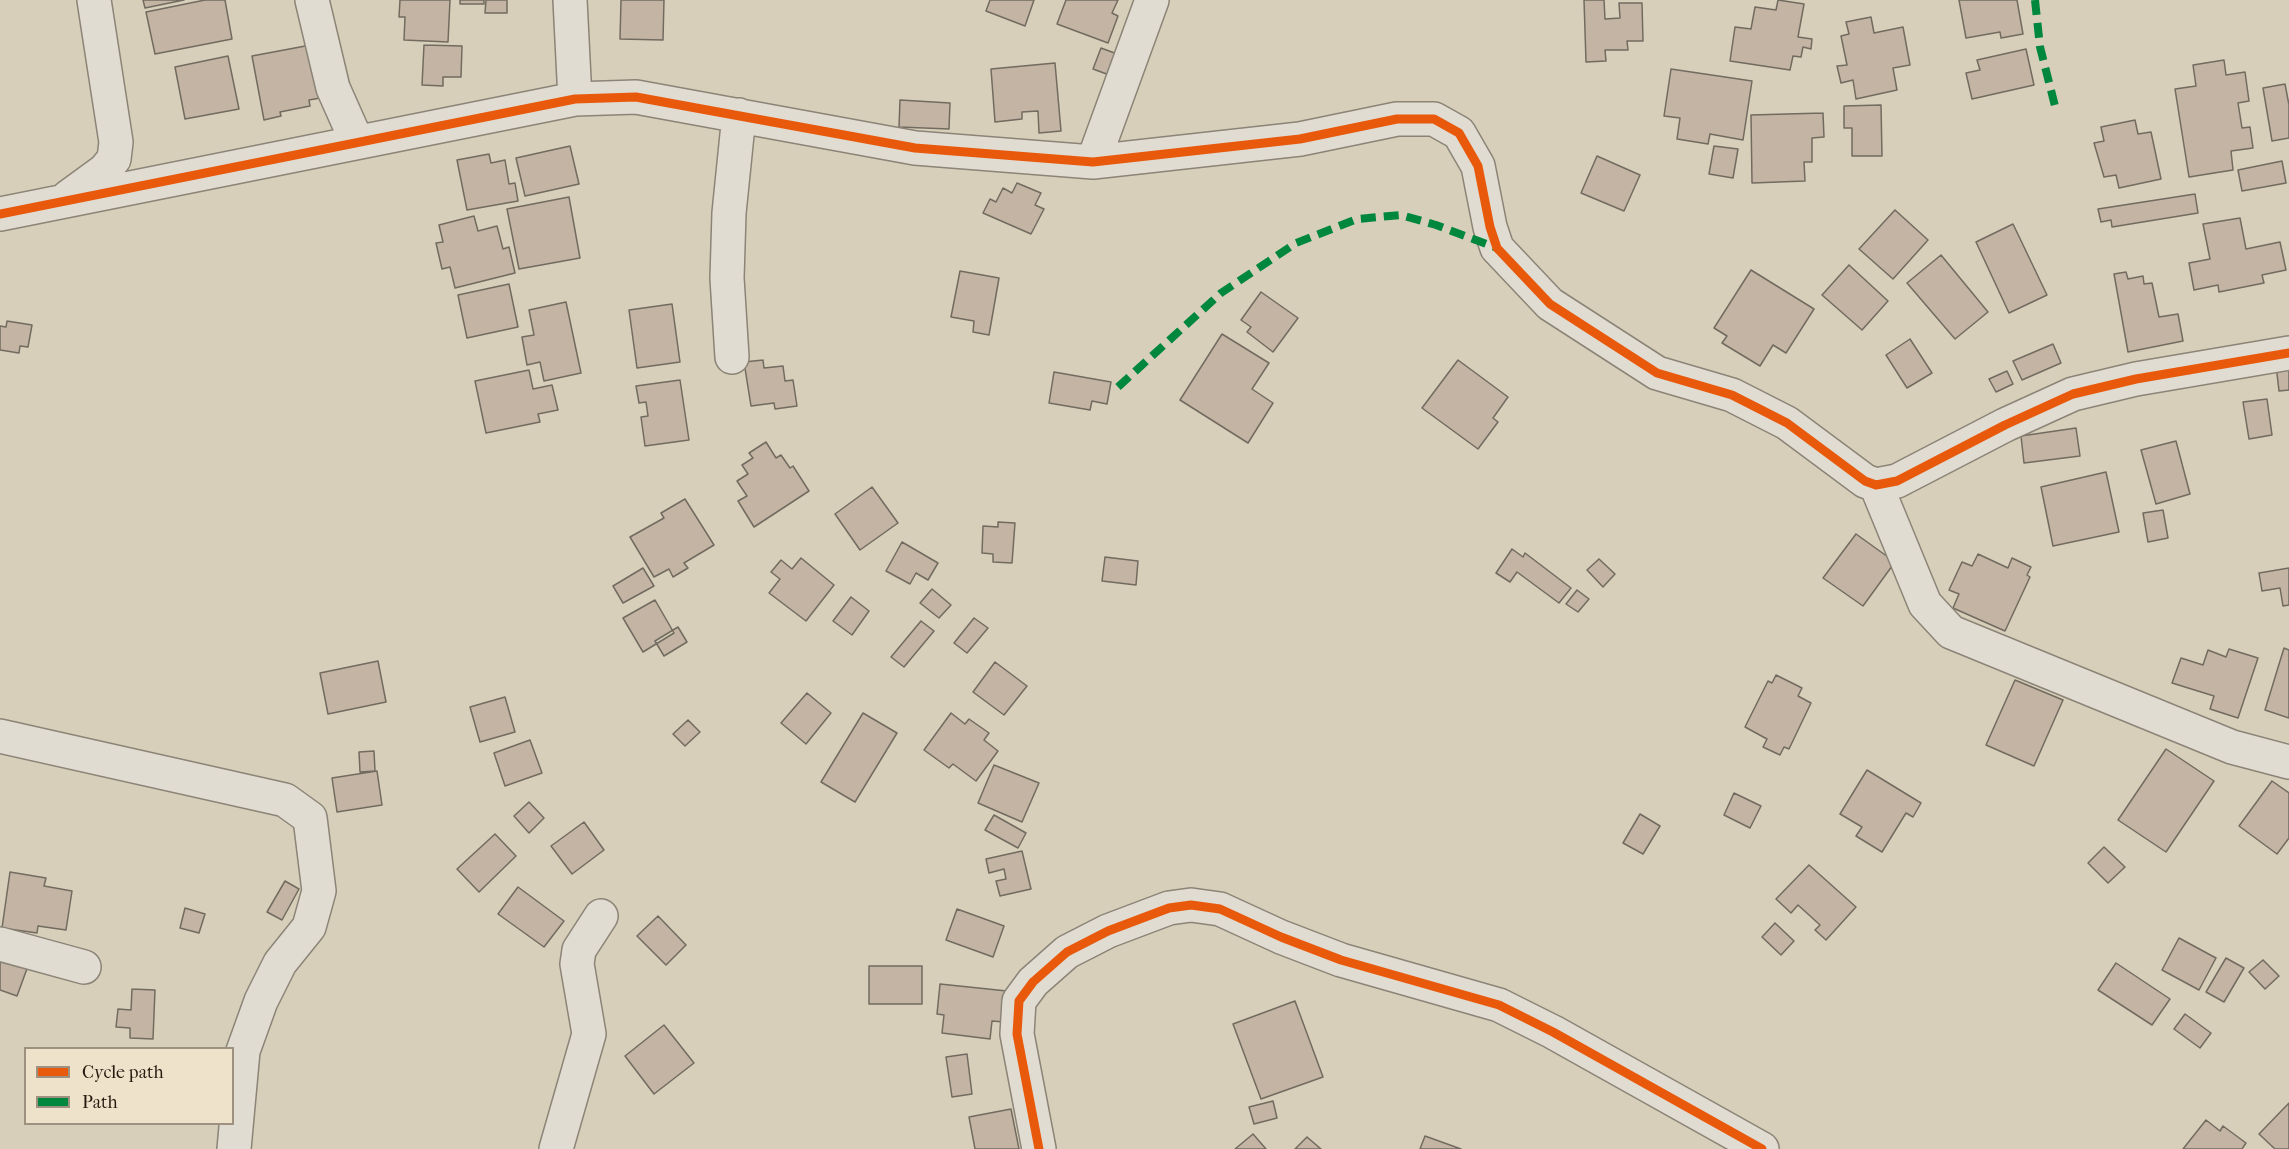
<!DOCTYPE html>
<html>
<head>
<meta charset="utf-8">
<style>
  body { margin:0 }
  #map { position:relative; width:2289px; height:1149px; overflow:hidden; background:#d8cfba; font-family:"IM FELL French Canon",serif }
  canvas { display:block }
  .legend { position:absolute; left:24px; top:1047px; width:210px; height:78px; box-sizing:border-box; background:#eee3ca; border:2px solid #9e917f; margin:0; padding:8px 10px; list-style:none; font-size:18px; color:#27170e }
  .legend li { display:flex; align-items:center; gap:12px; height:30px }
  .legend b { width:30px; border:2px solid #9e917f }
</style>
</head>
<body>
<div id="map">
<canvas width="2289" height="1149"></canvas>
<ul class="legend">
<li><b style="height:8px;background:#e8590c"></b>Cycle path</li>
<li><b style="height:8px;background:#00873e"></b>Path</li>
</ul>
</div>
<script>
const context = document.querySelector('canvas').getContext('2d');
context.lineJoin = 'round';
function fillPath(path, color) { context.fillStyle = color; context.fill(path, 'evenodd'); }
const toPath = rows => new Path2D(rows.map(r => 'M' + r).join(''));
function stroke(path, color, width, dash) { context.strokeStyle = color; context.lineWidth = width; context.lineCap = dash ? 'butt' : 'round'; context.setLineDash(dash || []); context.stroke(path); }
const building = toPath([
  [143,0,184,0,145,8,143,0],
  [205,0,225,0,232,39,155,54,146,12,205,0],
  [400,0,450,0,448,42,404,40,405,17,399,17,400,0],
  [460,0,484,0,484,4,460,4,460,0],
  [486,0,507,0,507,13,485,13,486,0],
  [621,0,664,0,663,40,620,39,621,0],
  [990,0,1034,0,1025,26,986,11,990,0],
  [1066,0,1118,0,1112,13,1118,16,1108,43,1057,24,1066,0],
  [1584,0,1604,0,1605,19,1620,18,1619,3,1642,3,1643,41,1627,41,1628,50,1605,50,1606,61,1586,62,1584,0],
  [1778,0,1804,4,1798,37,1812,39,1811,49,1803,47,1801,57,1793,56,1790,70,1730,61,1735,27,1751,29,1755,7,1776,10,1778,0],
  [1959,0,2017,0,2023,34,2001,38,2000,32,1966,38,1959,0],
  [1871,17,1874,33,1903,27,1910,65,1893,68,1897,90,1856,99,1853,80,1841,83,1837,66,1847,65,1841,36,1849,34,1846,22,1871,17],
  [316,44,326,97,309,100,310,106,280,112,281,116,264,120,252,56,316,44],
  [424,45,462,46,461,77,443,77,443,86,422,85,424,45],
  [1101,48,1128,58,1120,79,1093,69,1101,48],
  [2026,49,2034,85,1972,99,1966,73,1980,70,1977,60,2026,49],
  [228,56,239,109,185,119,175,67,228,56],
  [2224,60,2226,75,2245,72,2249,101,2238,103,2242,128,2250,127,2253,148,2231,151,2233,170,2189,177,2175,89,2196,86,2193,65,2224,60],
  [1055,63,1061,131,1039,133,1038,111,1022,112,1022,119,995,122,991,69,1055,63],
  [1671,69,1752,81,1743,140,1710,134,1708,144,1677,139,1680,118,1664,116,1671,69],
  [2285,84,2289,105,2289,138,2272,141,2263,88,2285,84],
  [900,100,950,103,949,129,899,127,900,100],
  [1881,105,1882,156,1852,156,1852,128,1844,128,1844,106,1881,105],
  [1823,113,1824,137,1812,138,1812,162,1804,162,1805,181,1752,183,1751,115,1823,113],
  [2135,120,2138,134,2151,132,2161,179,2119,188,2116,175,2104,177,2094,143,2104,141,2101,127,2135,120],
  [570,146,579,184,525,196,516,158,570,146],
  [1714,146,1738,149,1733,178,1709,174,1714,146],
  [489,154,491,163,505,160,509,184,515,183,518,201,467,210,457,160,489,154],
  [1597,156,1640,175,1624,211,1581,193,1597,156],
  [2282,161,2286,183,2242,191,2238,170,2282,161],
  [1017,183,1041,193,1035,205,1044,209,1031,234,983,213,990,199,996,202,1003,188,1012,193,1017,183],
  [2195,194,2198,213,2112,227,2111,220,2101,222,2098,209,2195,194],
  [569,197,580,258,519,269,507,209,569,197],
  [1895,210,1928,240,1893,279,1859,249,1895,210],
  [474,216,478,231,497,226,503,249,509,247,515,273,455,288,450,267,442,269,436,243,443,242,439,225,474,216],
  [2240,218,2246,249,2280,242,2286,270,2262,275,2264,283,2219,292,2218,285,2194,290,2189,263,2210,259,2203,224,2240,218],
  [2013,224,2047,295,2009,313,1976,242,2013,224],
  [1941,255,1988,312,1955,339,1907,283,1941,255],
  [1849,265,1888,301,1862,330,1822,295,1849,265],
  [1751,270,1814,309,1786,353,1773,345,1760,366,1722,343,1727,336,1714,328,1751,270],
  [960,271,999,278,989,335,973,332,974,321,951,317,960,271],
  [2126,272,2128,279,2143,276,2144,284,2152,283,2159,317,2178,314,2183,341,2128,352,2114,274,2126,272],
  [509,284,518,327,467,338,458,295,509,284],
  [1261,292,1298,318,1273,352,1247,332,1251,327,1241,320,1261,292],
  [566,302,581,373,544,381,540,362,527,365,522,337,534,335,529,310,566,302],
  [672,304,680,362,637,368,629,310,672,304],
  [7,321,32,325,28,347,20,346,19,353,0,350,0,326,6,327,7,321],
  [1222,334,1269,363,1252,389,1273,403,1248,443,1180,400,1222,334],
  [1910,339,1932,373,1907,388,1886,355,1910,339],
  [2053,344,2061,363,2022,380,2013,361,2053,344],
  [763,360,764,368,783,366,785,381,793,380,797,406,775,409,774,403,751,406,744,362,763,360],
  [1458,360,1508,397,1493,418,1498,422,1478,449,1422,408,1458,360],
  [2289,363,2289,390,2279,391,2276,365,2289,363],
  [529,370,533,389,552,385,558,410,538,414,540,422,486,433,475,381,529,370],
  [2007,371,2013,384,1996,392,1989,379,2007,371],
  [1054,372,1111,382,1107,404,1092,401,1090,410,1049,403,1054,372],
  [680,380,689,440,645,446,641,417,648,416,646,402,639,403,636,386,680,380],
  [2267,399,2272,435,2249,439,2243,402,2267,399],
  [2076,428,2080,456,2024,463,2021,436,2076,428],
  [2176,441,2190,494,2156,504,2141,450,2176,441],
  [766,442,776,458,781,455,790,468,793,466,809,491,754,527,738,501,747,496,737,481,748,474,742,465,753,458,749,453,766,442],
  [2106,472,2119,532,2053,546,2041,487,2106,472],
  [872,487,898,523,860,550,835,514,872,487],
  [685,499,714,545,684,563,688,568,673,577,669,569,654,577,630,537,664,518,661,513,685,499],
  [2163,510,2168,538,2148,542,2143,513,2163,510],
  [998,522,1015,523,1012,563,993,562,993,554,982,553,983,526,998,527,998,522],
  [1856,534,1895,562,1863,606,1823,578,1856,534],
  [902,542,938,563,928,580,916,573,910,584,886,571,902,542],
  [1512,549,1523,557,1525,553,1571,588,1559,603,1517,572,1510,582,1496,573,1512,549],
  [1978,554,2008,568,2012,558,2031,567,2027,575,2030,577,2005,631,1953,608,1959,594,1949,590,1962,562,1972,566,1978,554],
  [1105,557,1138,561,1136,585,1102,581,1105,557],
  [801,558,834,585,806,621,769,593,780,579,771,572,781,560,792,569,801,558],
  [1599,559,1615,574,1603,587,1587,570,1599,559],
  [643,568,654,586,623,603,613,586,643,568],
  [2289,568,2289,605,2283,606,2280,588,2262,591,2259,573,2289,568],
  [932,589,951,605,939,618,920,603,932,589],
  [1577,590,1589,599,1578,612,1566,604,1577,590],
  [851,597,869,611,852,635,833,621,851,597],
  [655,600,674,633,643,652,623,618,655,600],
  [974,618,988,628,967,653,954,643,974,618],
  [921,621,934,631,904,667,891,657,921,621],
  [678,627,687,642,664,656,655,641,678,627],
  [2284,648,2289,650,2289,718,2265,710,2284,648],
  [2229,649,2258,658,2238,718,2210,709,2214,696,2172,683,2181,658,2203,665,2208,650,2226,657,2229,649],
  [378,661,386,702,328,714,320,673,378,661],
  [995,662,1027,686,1004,715,973,692,995,662],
  [1776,675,1802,688,1798,696,1811,703,1789,749,1784,747,1780,755,1763,747,1767,739,1745,727,1768,681,1772,683,1776,675],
  [2015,680,2063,700,2034,766,1986,745,2015,680],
  [807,693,831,713,806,744,781,723,807,693],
  [505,697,515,732,480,742,470,707,505,697],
  [863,713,897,733,855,802,821,782,863,713],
  [951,713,965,724,969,719,989,733,984,740,998,751,976,781,953,764,949,768,924,750,951,713],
  [688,720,700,732,685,746,673,734,688,720],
  [530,740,542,773,505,786,494,753,530,740],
  [2166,749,2214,781,2166,852,2118,820,2166,749],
  [374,751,375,771,360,772,359,752,374,751],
  [994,765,1039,783,1022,822,978,803,994,765],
  [1867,770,1921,803,1913,817,1906,813,1882,852,1856,836,1862,827,1840,814,1867,770],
  [377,771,382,805,337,812,332,778,377,771],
  [2272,781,2289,793,2289,838,2277,854,2239,826,2272,781],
  [1734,793,1761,806,1750,828,1724,815,1734,793],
  [529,802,544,818,529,833,514,816,529,802],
  [1640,814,1660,826,1643,854,1623,843,1640,814],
  [994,815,1026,833,1018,848,985,830,994,815],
  [584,822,604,850,572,874,551,846,584,822],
  [495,834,516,856,479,892,457,869,495,834],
  [2104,847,2125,867,2108,883,2088,863,2104,847],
  [1022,851,1031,889,1000,896,996,881,1006,879,1004,869,989,873,986,859,1022,851],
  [1809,865,1856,907,1826,940,1815,930,1820,925,1798,905,1791,913,1776,899,1809,865],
  [10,872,46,878,44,886,72,891,66,930,38,926,37,933,2,928,10,872],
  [285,881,299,889,282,920,267,912,285,881],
  [518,887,564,921,544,947,498,914,518,887],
  [185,908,205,914,199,933,180,928,185,908],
  [957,909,1004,926,993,957,946,940,957,909],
  [658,916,686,945,666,965,637,936,658,916],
  [1775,923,1794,941,1781,955,1762,937,1775,923],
  [2179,938,2216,958,2199,990,2162,970,2179,938],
  [0,956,28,966,17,996,0,990,0,956],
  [2226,958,2244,968,2224,1002,2206,992,2226,958],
  [2263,960,2279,976,2265,989,2249,972,2263,960],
  [2116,963,2170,999,2152,1025,2098,990,2116,963],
  [869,966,922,966,922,1004,869,1004,869,966],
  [940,984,1007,991,1004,1022,992,1021,990,1039,942,1033,944,1015,937,1014,940,984],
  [132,989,155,990,153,1039,130,1038,130,1028,116,1027,118,1009,131,1010,132,989],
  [1295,1001,1323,1077,1261,1099,1233,1024,1295,1001],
  [2185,1014,2211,1033,2200,1048,2174,1029,2185,1014],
  [664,1025,694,1063,654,1094,625,1056,664,1025],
  [967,1054,972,1094,952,1097,946,1057,967,1054],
  [1273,1101,1277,1118,1254,1124,1249,1107,1273,1101],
  [2289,1103,2289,1149,2275,1149,2259,1134,2289,1103],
  [1011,1109,1019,1149,975,1149,969,1117,1011,1109],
  [2206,1120,2220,1131,2223,1126,2246,1143,2242,1149,2183,1149,2206,1120],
  [1253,1134,1266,1149,1235,1149,1253,1134],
  [1425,1136,1461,1149,1420,1149,1425,1136],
  [1307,1137,1321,1149,1295,1149,1307,1137]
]);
const minor = toPath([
  [312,0,333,88,357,142],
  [570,0,575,99],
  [1093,162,1152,0],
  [68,197,105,170,114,159,116,142,94,0],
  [0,214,575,99,636,97,915,148,1093,162,1300,139,1397,119,1434,119,1459,133,1478,166,1490,227,1497,248,1550,304,1657,373,1732,395,1787,423,1865,481,1876,485,1897,481,2005,425,2073,394,2136,379,2289,353],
  [732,357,727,278,729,213,739,115],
  [1876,485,1925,604,1951,632,2232,747,2289,762],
  [0,736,285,800,310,818,319,891,309,927,280,963,261,1001,243,1051,234,1149],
  [0,944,84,967],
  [556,1149,589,1034,577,964,579,950,601,916],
  [1039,1149,1017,1034,1019,1001,1033,982,1067,952,1108,931,1169,908,1191,905,1220,909,1281,937,1341,960,1499,1005,1553,1032,1762,1149]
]);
const quiet = toPath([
  [2035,0,2040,47,2055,106],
  [1118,387,1221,293,1296,243,1357,219,1401,215,1436,225,1497,248]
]);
const cycleway = toPath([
  [0,214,575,99,636,97,915,148,1093,162,1300,139,1397,119,1434,119,1459,133,1478,166,1490,227,1497,248,1550,304,1657,373,1732,395,1787,423,1865,481,1876,485,1897,481,2005,425,2073,394,2136,379,2289,353],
  [1039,1149,1017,1034,1019,1001,1033,982,1067,952,1108,931,1169,908,1191,905,1220,909,1281,937,1341,960,1499,1005,1553,1032,1762,1149]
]);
fillPath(building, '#c3b4a3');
stroke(building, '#726b60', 1.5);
stroke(minor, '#8b8477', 36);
stroke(minor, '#e0dcd2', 33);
stroke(quiet, '#00873e', 8, [15, 8]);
stroke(cycleway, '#e8590c', 9);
</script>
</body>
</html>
